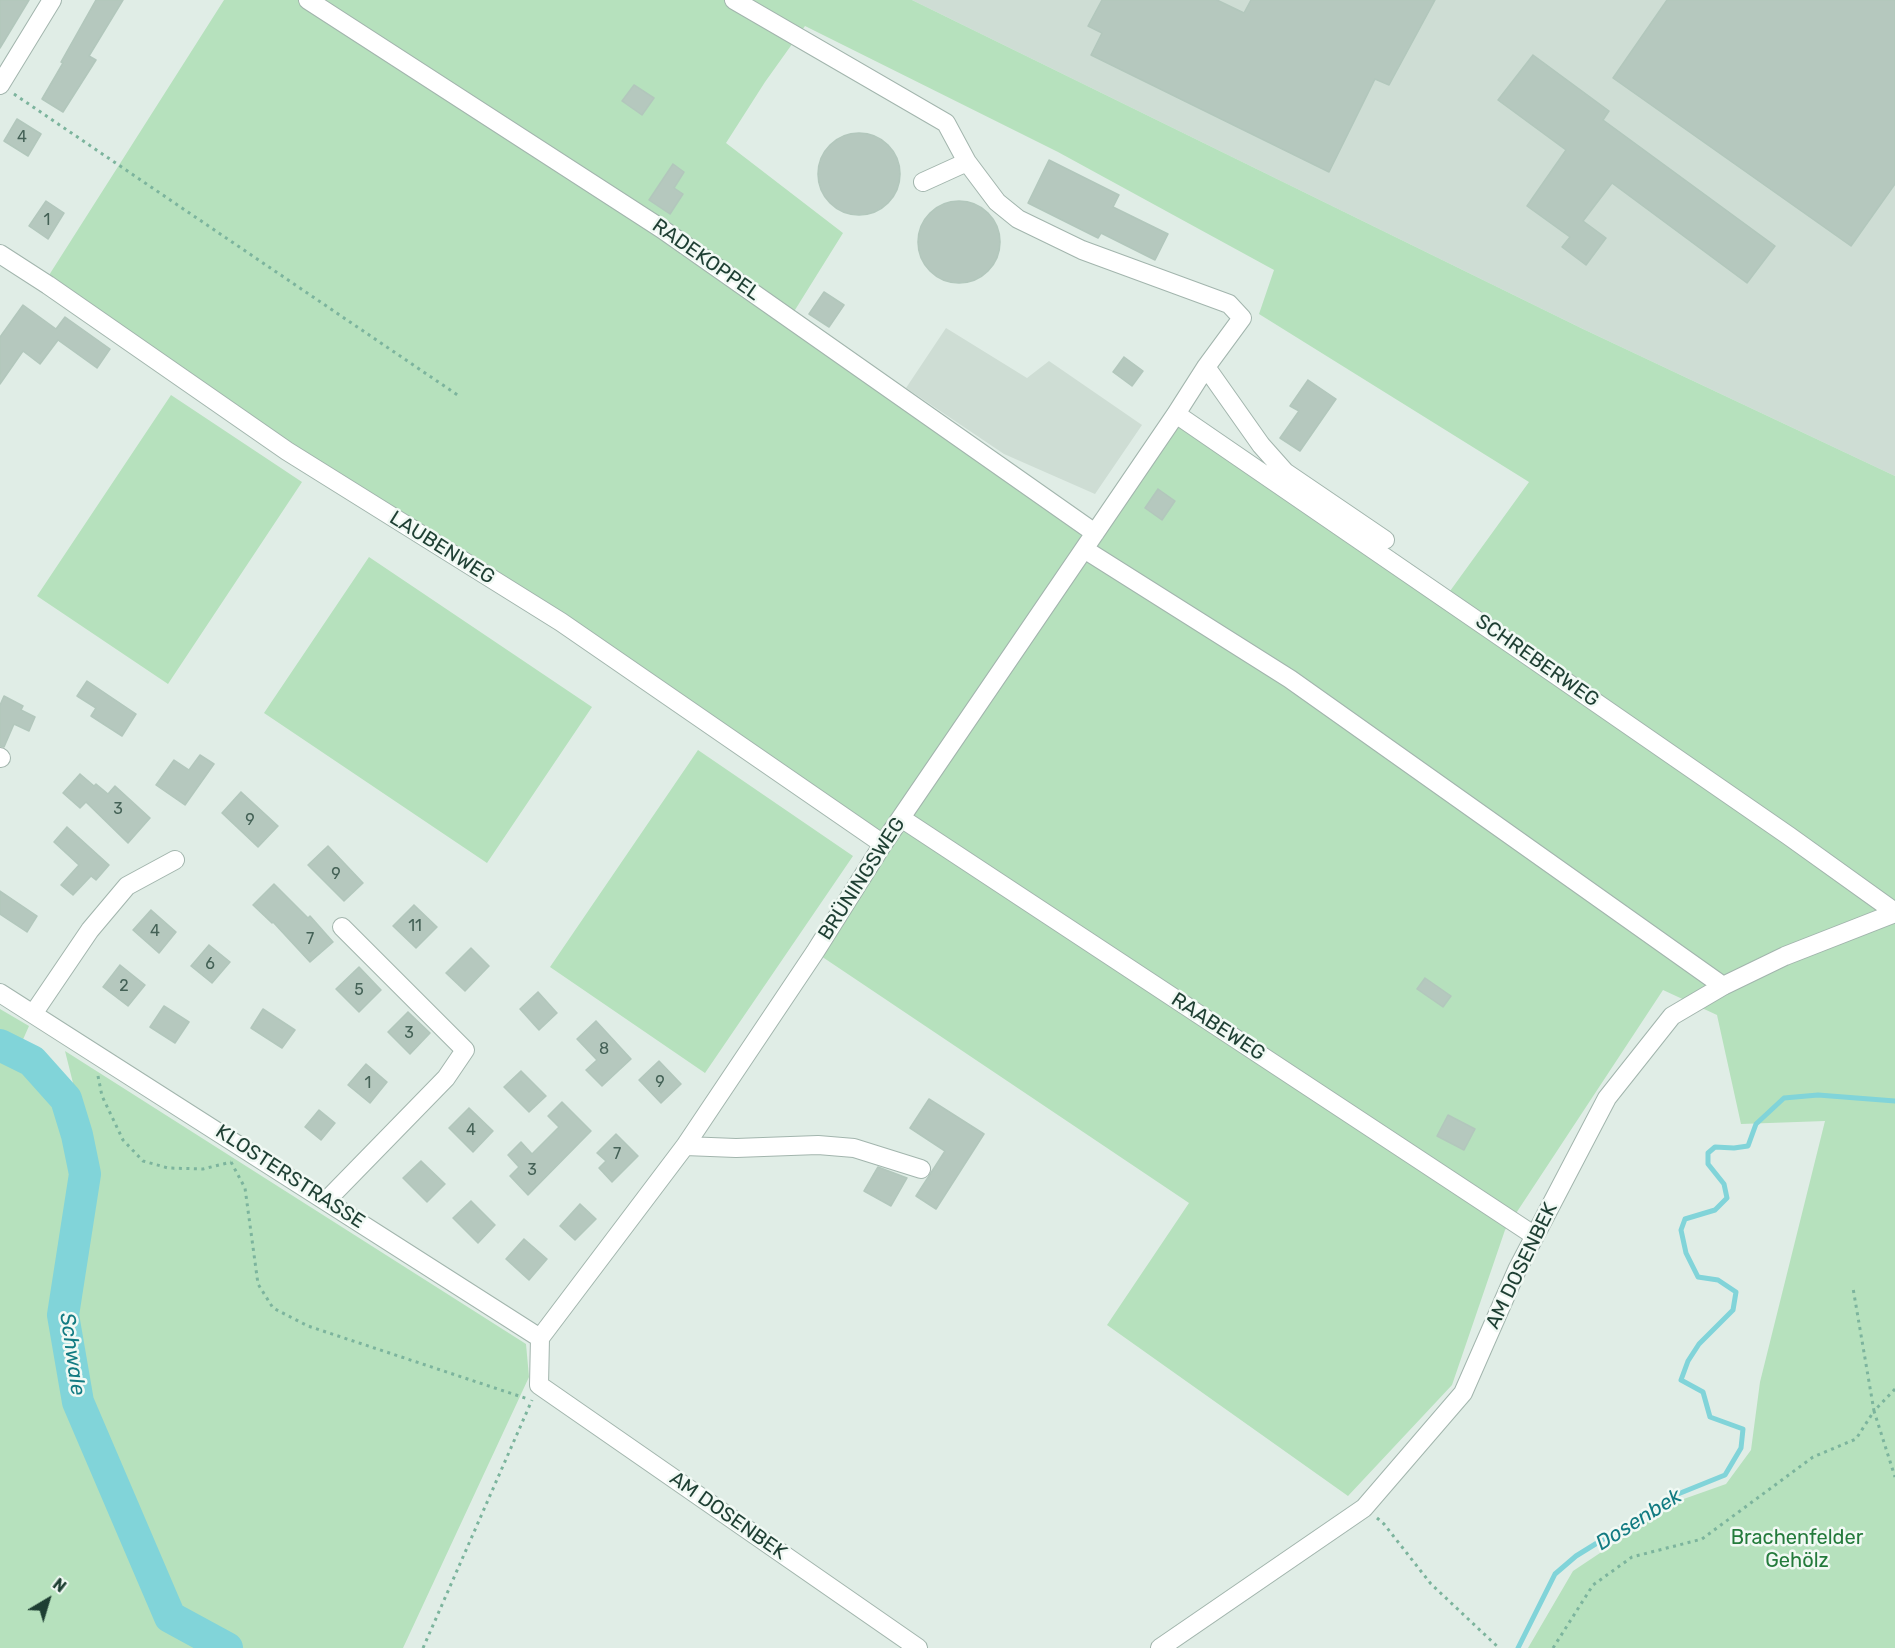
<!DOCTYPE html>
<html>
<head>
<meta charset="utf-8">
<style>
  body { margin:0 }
  #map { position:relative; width:1895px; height:1648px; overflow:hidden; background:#e0ede6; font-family:Rubik,sans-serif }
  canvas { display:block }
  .north { position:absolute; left:18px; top:1570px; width:60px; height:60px; -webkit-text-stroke:4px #f1f9f4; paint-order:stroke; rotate:38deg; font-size:16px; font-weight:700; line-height:24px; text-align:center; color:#1e3f33 }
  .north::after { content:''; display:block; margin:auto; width:21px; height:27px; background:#1e3f33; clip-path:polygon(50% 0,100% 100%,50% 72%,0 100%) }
</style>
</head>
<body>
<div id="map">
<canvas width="1895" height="1648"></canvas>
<div class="north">N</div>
</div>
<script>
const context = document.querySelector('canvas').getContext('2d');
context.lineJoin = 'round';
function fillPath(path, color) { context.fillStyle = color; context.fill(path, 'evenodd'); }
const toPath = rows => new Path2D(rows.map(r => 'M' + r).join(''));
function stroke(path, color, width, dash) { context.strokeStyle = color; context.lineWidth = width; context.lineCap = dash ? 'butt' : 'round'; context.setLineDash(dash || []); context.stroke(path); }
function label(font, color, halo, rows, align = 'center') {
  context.font = font + ' Rubik,sans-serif'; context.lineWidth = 5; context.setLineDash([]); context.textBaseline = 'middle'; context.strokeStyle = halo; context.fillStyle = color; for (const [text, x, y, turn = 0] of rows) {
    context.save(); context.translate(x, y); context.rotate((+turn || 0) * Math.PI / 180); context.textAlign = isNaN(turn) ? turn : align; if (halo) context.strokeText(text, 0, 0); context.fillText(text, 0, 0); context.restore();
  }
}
const built = toPath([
  [912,0,1895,0,1895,476,1583,329],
  [946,328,1027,378,1049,361,1142,425,1095,494,1004,454,906,388]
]);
const green = toPath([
  [224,0,912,0,1583,329,1895,476,1895,1648,1528,1648,1573,1571,1678,1501,1726,1484,1751,1450,1760,1382,1825,1121,1741,1124,1717,1015,1663,990,1505,1230,1452,1385,1348,1496,1107,1325,1189,1203,815,952,883,845,44,283],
  [805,26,1058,152,1274,270,1259,314,1529,482,1445,598,1176,414,1095,533,790,318,843,233,726,143,765,82],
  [171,395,302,482,168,684,37,596],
  [369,557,592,707,487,863,264,713],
  [698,750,853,856,705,1073,550,967],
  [0,1009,29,1026,21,1044,75,1091,65,1051,526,1344,529,1377,403,1648,0,1648]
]);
const stream = toPath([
  [1518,1648,1555,1574,1576,1556,1673,1496,1725,1475,1741,1448,1743,1429,1710,1417,1703,1392,1681,1380,1688,1361,1699,1344,1733,1310,1736,1292,1718,1280,1698,1277,1686,1253,1681,1230,1685,1219,1715,1210,1727,1198,1724,1184,1708,1164,1708,1153,1715,1147,1734,1148,1748,1146,1756,1124,1784,1098,1818,1095,1895,1101]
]);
const river = toPath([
  [0,1045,32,1061,66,1099,77,1135,85,1174,63,1315,78,1402,170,1617,227,1648]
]);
const building = toPath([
  [0,0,29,0,0,48,0,0],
  [96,0,123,0,89,56,96,60,63,112,42,99,63,63,61,62,96,0],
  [1102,0,1217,0,1244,13,1251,0,1435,0,1389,85,1375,79,1329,172,1091,55,1102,33,1088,26,1102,0],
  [1667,0,1895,0,1895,184,1851,246,1613,78,1667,0],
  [1533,55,1609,111,1603,120,1775,246,1747,283,1612,183,1583,221,1606,238,1586,265,1562,247,1570,237,1527,206,1566,150,1498,100,1533,55],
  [634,85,654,98,642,115,622,101,634,85],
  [17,119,41,134,28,156,4,141,17,119],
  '818 174a41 41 0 1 1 82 0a41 41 0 1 1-82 0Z',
  [1049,160,1119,195,1113,207,1168,234,1155,260,1101,233,1098,238,1028,203,1049,160],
  [673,164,684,172,674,188,683,194,670,214,649,200,673,164],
  [46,201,64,213,48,239,29,226,46,201],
  '918 242a41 41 0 1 1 82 0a41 41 0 1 1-82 0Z',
  [824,292,844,305,829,327,809,314,824,292],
  [23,305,56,329,65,317,110,349,97,368,58,340,40,364,23,351,0,384,0,337,23,305],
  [1124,357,1143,371,1132,386,1113,372,1124,357],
  [1308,380,1336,399,1300,451,1280,438,1299,411,1290,406,1308,380],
  [1158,489,1175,501,1162,520,1145,508,1158,489],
  [87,681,136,714,122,736,91,716,96,708,77,696,87,681],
  [4,696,23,706,21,710,35,717,29,731,14,724,4,747,0,746,0,705,4,696],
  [200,755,214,764,185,805,156,785,174,760,189,770,200,755],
  [80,774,94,786,96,784,108,794,115,786,150,818,128,843,86,802,80,808,63,793,80,774],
  [241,792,278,826,258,847,222,813,241,792],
  [67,827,109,865,96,880,91,876,73,895,61,885,79,865,54,842,67,827],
  [328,846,363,883,344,901,308,865,328,846],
  [274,884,308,918,310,916,333,942,310,962,273,922,272,923,253,905,274,884],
  [0,891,37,916,27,932,0,914,0,891],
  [414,905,437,927,416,948,393,926,414,905],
  [151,910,176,932,159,953,133,930,151,910],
  [209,945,230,962,212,983,191,966,209,945],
  [471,948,489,966,465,991,446,973,471,948],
  [120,965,145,985,128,1006,103,987,120,965],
  [359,967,381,990,359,1012,336,989,359,967],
  [1425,978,1451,996,1443,1007,1417,989,1425,978],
  [538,992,557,1013,539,1030,520,1009,538,992],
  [164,1006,189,1022,175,1043,150,1027,164,1006],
  [263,1009,295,1030,282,1048,251,1028,263,1009],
  [408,1012,430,1033,410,1054,388,1032,408,1012],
  [596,1021,631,1059,602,1086,586,1070,597,1060,577,1039,596,1021],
  [659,1061,681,1084,661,1103,639,1080,659,1061],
  [366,1064,387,1082,370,1103,348,1085,366,1064],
  [521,1071,546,1096,529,1112,504,1087,521,1071],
  [929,1099,984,1134,936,1209,916,1196,945,1151,910,1128,929,1099],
  [562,1102,591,1131,528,1195,510,1176,519,1167,508,1155,521,1142,532,1154,559,1127,548,1116,562,1102],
  [469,1108,493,1131,473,1152,449,1128,469,1108],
  [319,1110,335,1123,321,1140,305,1127,319,1110],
  [1448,1115,1475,1129,1464,1150,1437,1136,1448,1115],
  [616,1134,638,1156,612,1182,599,1168,606,1161,597,1153,616,1134],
  [421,1161,445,1184,427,1202,403,1178,421,1161],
  [878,1167,907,1178,891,1206,864,1191,878,1167],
  [471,1201,495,1225,478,1243,453,1218,471,1201],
  [580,1204,596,1219,575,1240,560,1226,580,1204],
  [524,1239,547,1259,529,1280,506,1259,524,1239]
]);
const path = toPath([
  [14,94,459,396],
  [98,1076,102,1096,123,1140,143,1161,168,1168,203,1169,231,1162],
  [231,1162,245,1188,258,1284,273,1308,308,1326,528,1399],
  [1895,1389,1874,1411,1895,1477],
  [1377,1518,1384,1524,1431,1584,1499,1648],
  [423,1648,532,1400],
  [1553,1648,1593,1585,1632,1557,1702,1539,1813,1457,1856,1439,1874,1411,1853,1288]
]);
const minor = toPath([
  [308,0,662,229,1095,533],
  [734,0,946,123,967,162],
  [0,85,52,0],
  [0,254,48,285,287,451,561,622,883,844],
  [1206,367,1261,445,1285,472,1385,540],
  [1176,414,1530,657,1789,836,1895,912],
  [1084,549,1290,679,1723,986],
  [0,757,1,758],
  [901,818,1535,1236],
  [0,993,540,1338],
  [33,1014,90,930,127,886,175,860],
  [685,1146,736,1148,818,1145,854,1148,921,1169],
  [326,1201,446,1078,465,1050,342,927],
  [540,1338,685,1146,815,952,883,844,1176,414,1206,367,1242,318,1229,304,1082,250,1018,219,997,202,967,162,923,182],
  [540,1338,539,1385,918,1648],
  [1160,1648,1364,1508,1463,1393,1517,1270,1607,1098,1672,1016,1723,986,1785,956,1895,913]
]);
const numberNames = [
  ["4",22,137],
  ["1",47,220],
  ["3",118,809],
  ["9",250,820],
  ["9",336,874],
  ["11",415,926],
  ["4",155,931],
  ["7",310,939],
  ["6",210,964],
  ["2",124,986],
  ["5",359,990],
  ["3",409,1033],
  ["8",604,1049],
  ["9",660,1082],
  ["1",368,1083],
  ["4",471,1130],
  ["7",617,1154],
  ["3",532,1170]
];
const streetNames = [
  ["RADEKOPPEL",706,260,35],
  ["LAUBENWEG",442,548,32],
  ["SCHREBERWEG",1537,661,35],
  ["BRÜNINGSWEG",862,879,-57],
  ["RAABEWEG",1218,1027,33],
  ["KLOSTERSTRASSE",290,1177,33],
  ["AM DOSENBEK",1522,1266,-64],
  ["AM DOSENBEK",728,1516,35]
];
const parkNames = [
  ["Brachenfelder",1797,1538],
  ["Gehölz",1797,1561]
];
const waterNames = [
  ["Schwale",72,1354,82],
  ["Dosenbek",1639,1520,-32]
];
fillPath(built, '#ceddd4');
fillPath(green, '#b6e1bd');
stroke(stream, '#81d4d9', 5);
stroke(river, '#81d4d9', 32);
fillPath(building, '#b5c8be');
stroke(building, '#b2c7bc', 1.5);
stroke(minor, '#a2b5ad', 20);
stroke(path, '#7cb49d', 3, [3, 4.5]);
stroke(minor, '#fff', 18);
label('16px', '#446156', null, numberNames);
label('20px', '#1e3f33', '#f1f9f4', streetNames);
label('20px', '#247b3c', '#f1f9f4', parkNames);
label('italic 21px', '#127b82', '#f1f9f4', waterNames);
</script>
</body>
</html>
